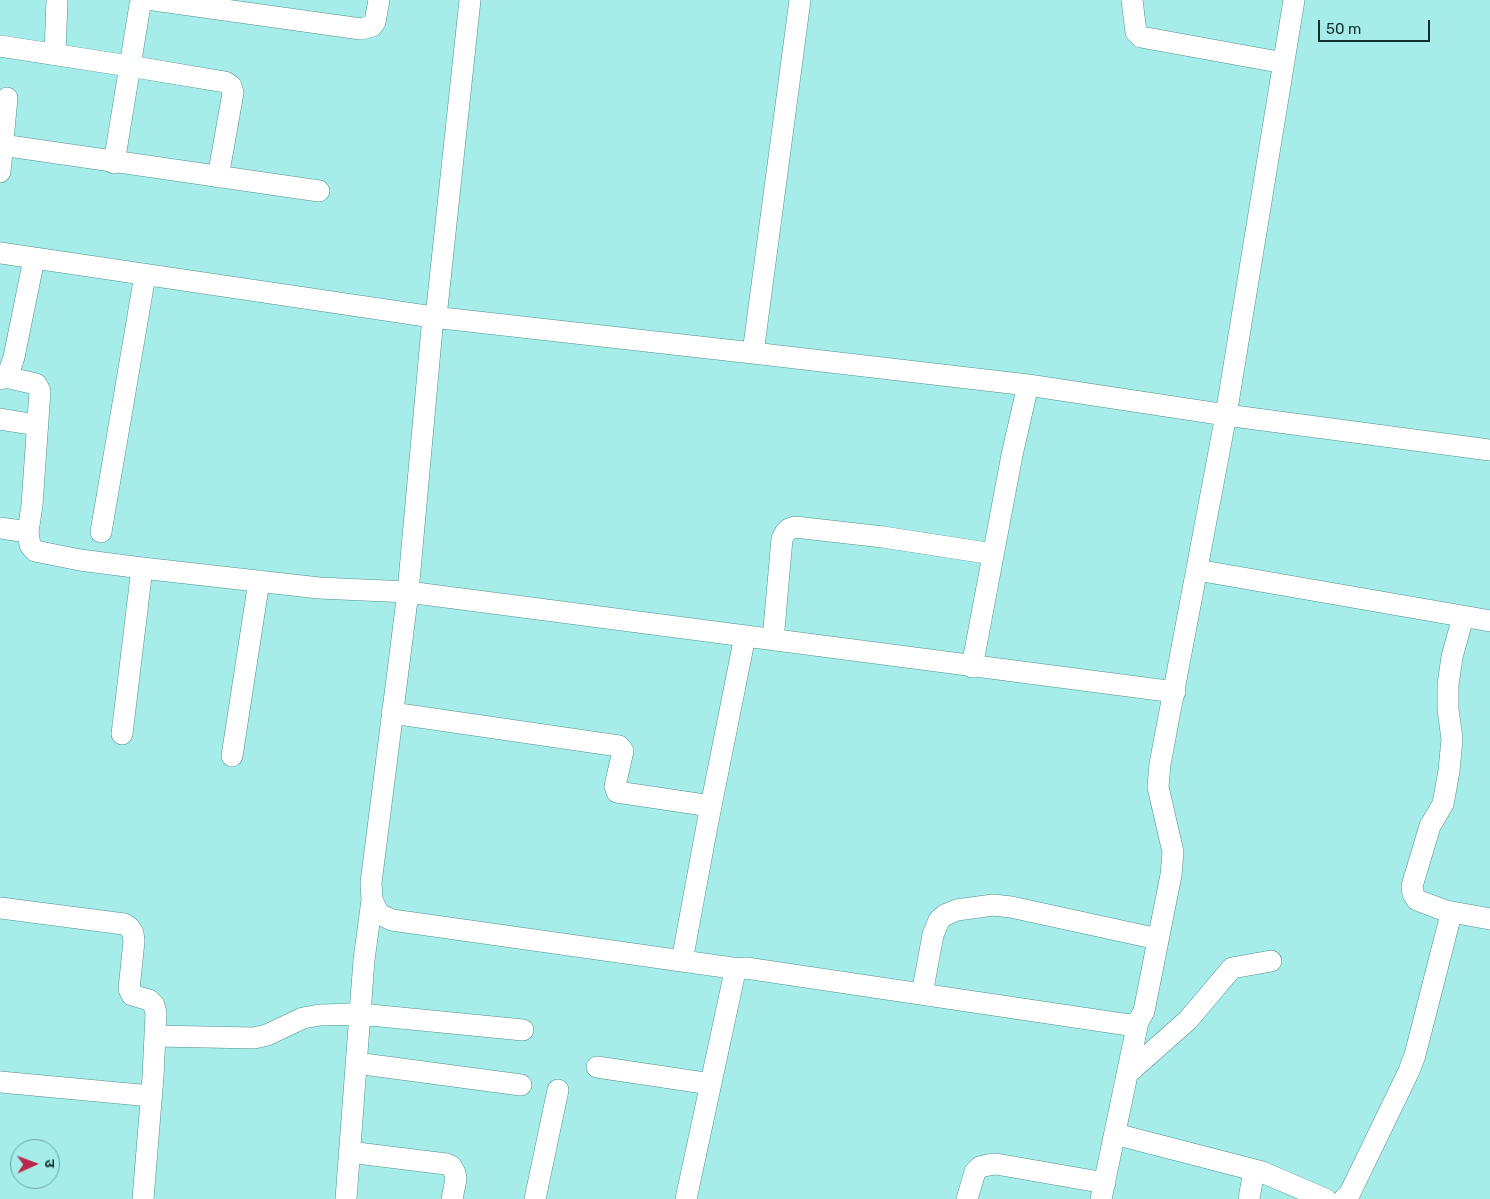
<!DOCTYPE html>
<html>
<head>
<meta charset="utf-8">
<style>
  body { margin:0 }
  #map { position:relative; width:1490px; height:1199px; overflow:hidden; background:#a6edea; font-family:Rubik,"Noto Sans Devanagari",sans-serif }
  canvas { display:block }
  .north { position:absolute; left:10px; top:1139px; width:50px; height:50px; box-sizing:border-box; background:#a6edea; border:1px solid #6aa19e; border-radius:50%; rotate:88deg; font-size:14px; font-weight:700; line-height:20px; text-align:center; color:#102e2d }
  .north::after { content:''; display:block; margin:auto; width:18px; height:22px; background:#b9284c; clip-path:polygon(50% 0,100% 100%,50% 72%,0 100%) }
  .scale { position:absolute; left:1318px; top:20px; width:112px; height:22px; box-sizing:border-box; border:2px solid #102e2d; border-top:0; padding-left:6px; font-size:15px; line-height:18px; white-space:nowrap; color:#102e2d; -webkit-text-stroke:4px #a6edea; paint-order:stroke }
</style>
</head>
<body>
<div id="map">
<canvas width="1490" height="1199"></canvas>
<div class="north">उ</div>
<div class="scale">50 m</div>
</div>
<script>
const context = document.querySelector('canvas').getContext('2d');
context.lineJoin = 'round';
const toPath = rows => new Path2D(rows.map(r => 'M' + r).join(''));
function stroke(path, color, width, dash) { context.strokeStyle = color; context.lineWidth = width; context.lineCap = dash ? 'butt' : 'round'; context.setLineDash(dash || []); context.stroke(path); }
const minor = toPath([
  [154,0,361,29,372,26,375,22,379,0],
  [800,0,753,353,1028,385,1226,415,1490,450],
  [1132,0,1136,32,1141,37,1284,63],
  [0,46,129,66,225,82,231,86,233,93,218,177],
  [55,54,57,0],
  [2,145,319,191],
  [114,163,140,5,147,0],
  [0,172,7,98],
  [0,253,433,317,753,353],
  [433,317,408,592,371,883,372,900,379,914,392,920,739,969],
  [436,317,470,0],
  [5,377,36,384,40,391,32,505,28,532,30,545,35,551,80,560,142,568,319,588,408,592,1175,692],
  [0,379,8,375,14,357,34,259],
  [0,419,37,425],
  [0,528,28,532],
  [101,532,145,275],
  [1197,570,1490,621],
  [773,640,782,539,785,533,789,529,795,527,883,537,993,554],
  [972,667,1012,455,1028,385],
  [392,713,619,746,623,751,615,786,617,792,711,806],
  [122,734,142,568],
  [232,756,259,581],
  [0,908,124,924,129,927,133,933,134,941,129,989,132,995,149,1000,154,1005,156,1013,153,1077,143,1199],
  [1446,911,1490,919],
  [682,961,707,826,745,636],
  [922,994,933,935,939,920,945,915,957,910,993,905,1011,907,1158,939],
  [156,1036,254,1038,267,1035,303,1018,320,1015,360,1014,523,1030],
  [356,1063,521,1085],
  [597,1067,711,1084],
  [1127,1074,1188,1020,1232,968,1271,961],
  [0,1082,151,1096],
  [1115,1134,1262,1172,1325,1199],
  [349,1152,446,1164,451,1166,455,1173,456,1179,452,1199],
  [346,1199,364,960,372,900],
  [535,1199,558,1090],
  [686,1199,734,976,739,969,746,968,1129,1025,1138,1022,1144,1011,1171,875,1173,852,1158,787,1160,764,1226,415,1294,0],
  [967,1199,975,1172,980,1167,988,1165,996,1164,1105,1183],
  [1101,1199,1138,1022],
  [1249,1199,1254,1170],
  [1344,1199,1349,1195,1409,1071,1415,1055,1450,918,1446,911,1417,900,1413,894,1412,886,1430,826,1443,804,1449,771,1452,739,1448,709,1448,685,1452,657,1463,617]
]);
stroke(minor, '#4c928f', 22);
stroke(minor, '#fff', 21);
</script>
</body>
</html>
